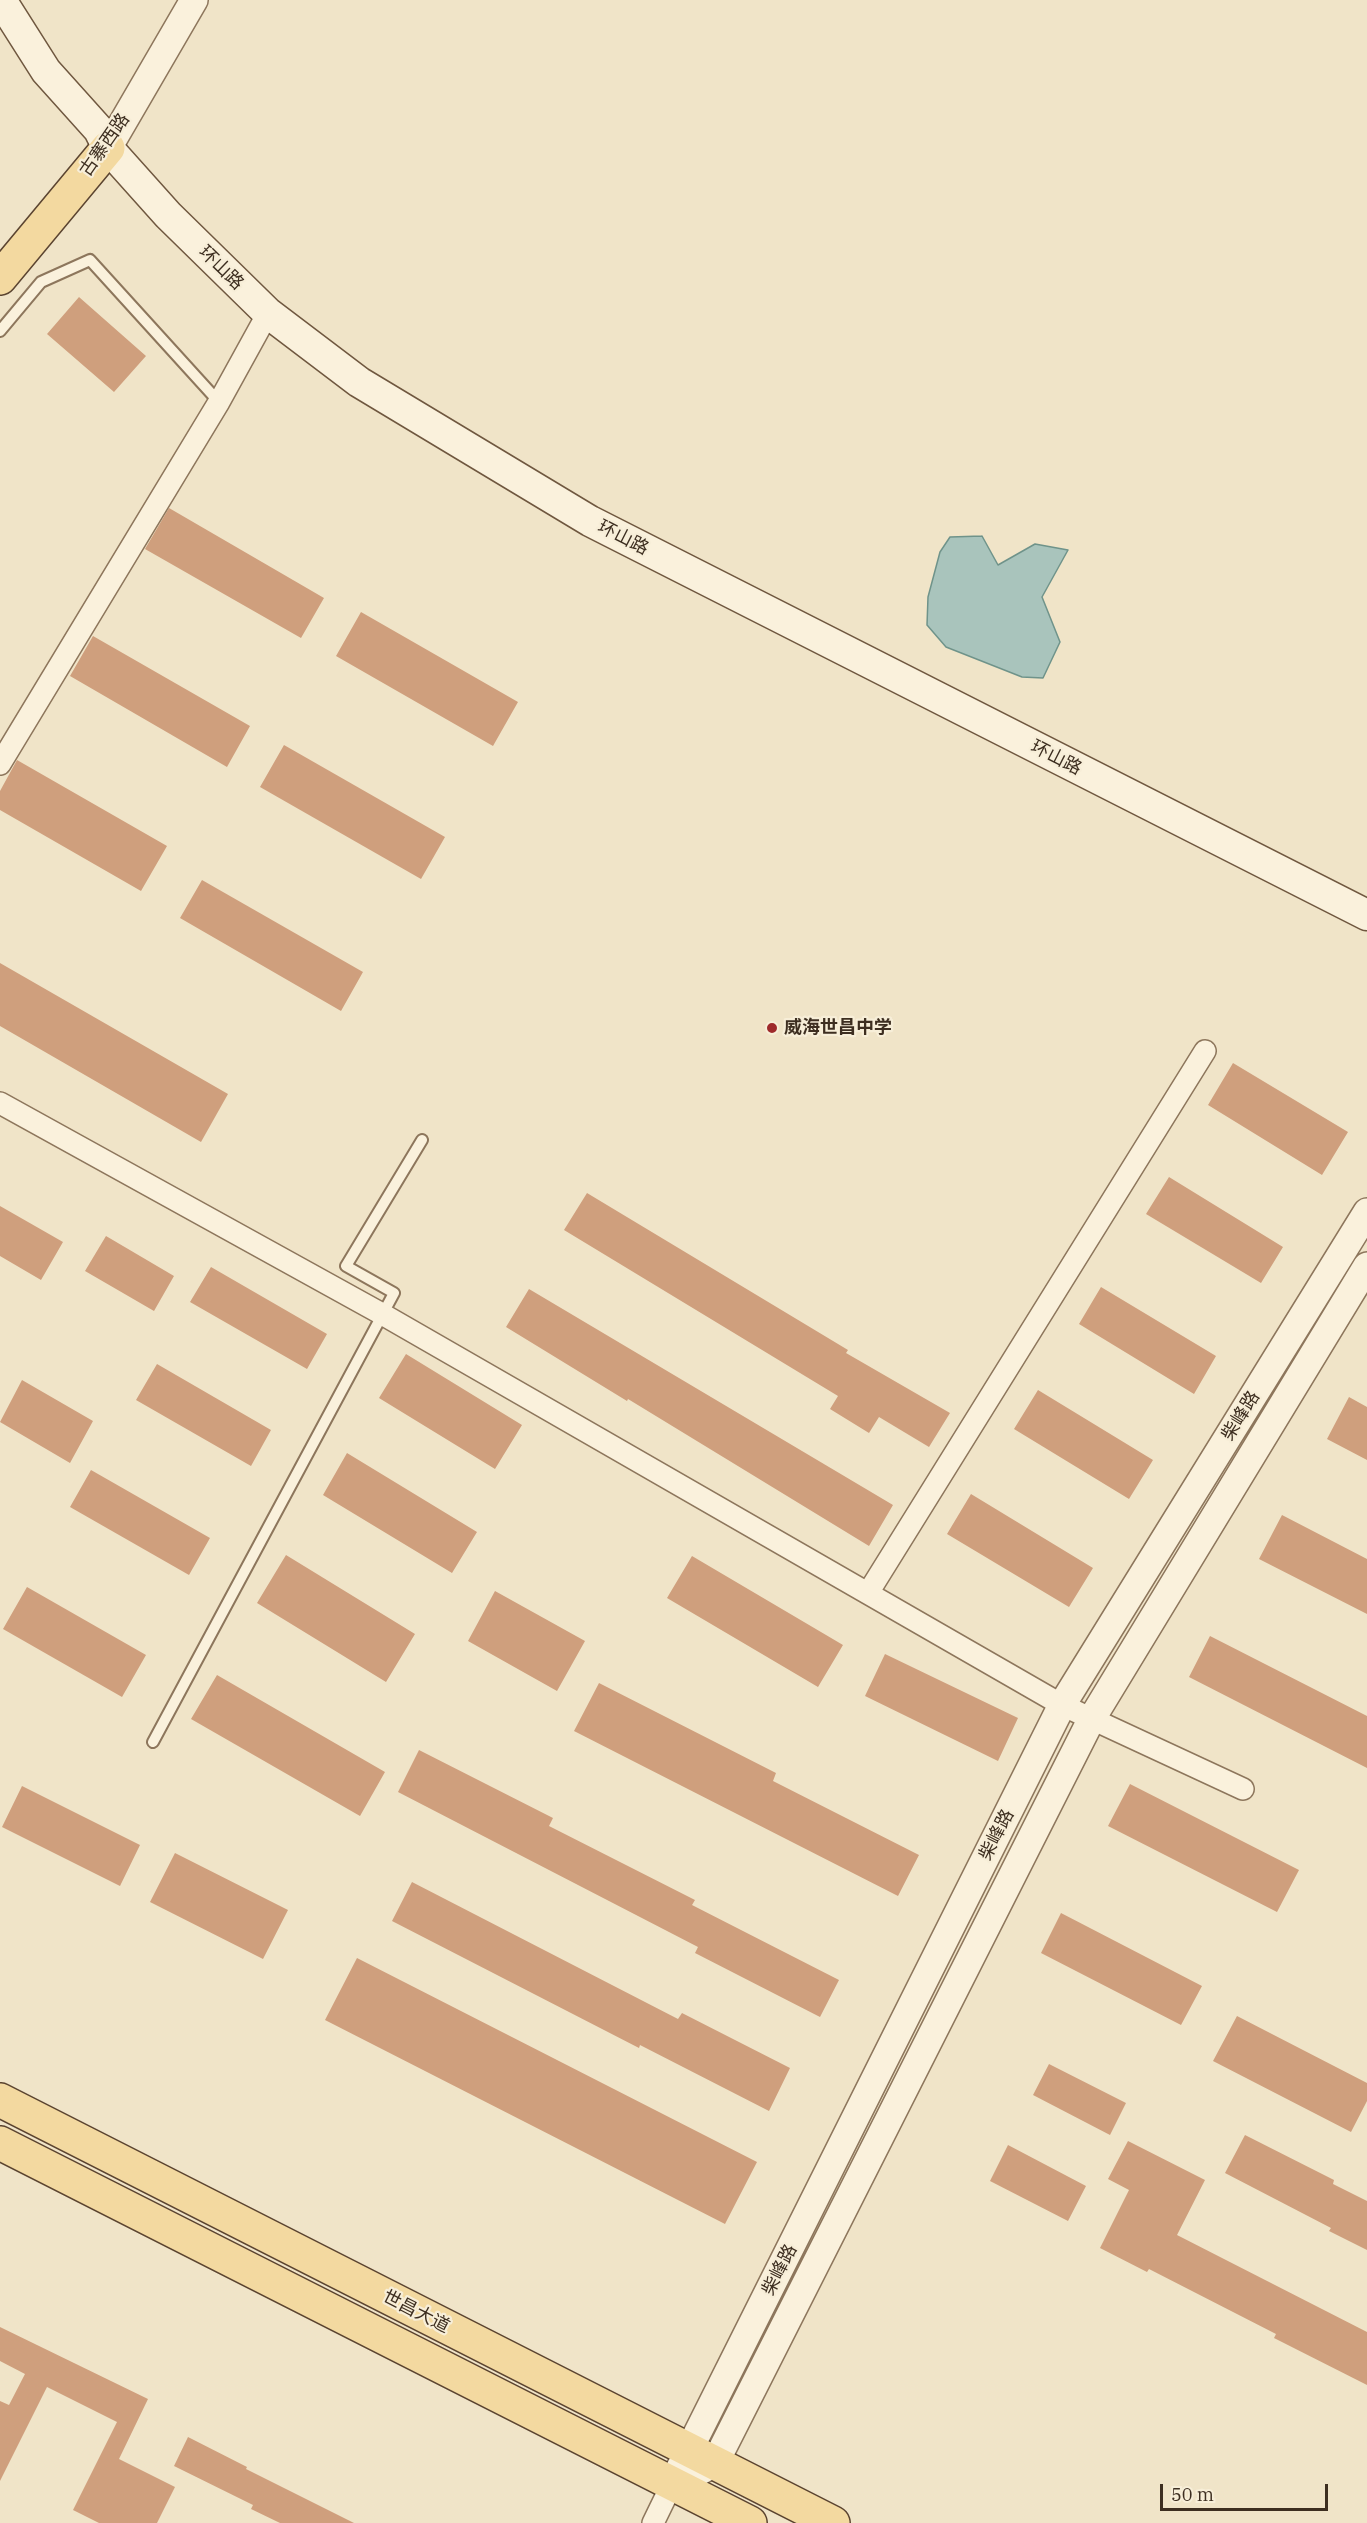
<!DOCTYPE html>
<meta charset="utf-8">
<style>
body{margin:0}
#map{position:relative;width:1367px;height:2523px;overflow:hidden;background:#f0e4c8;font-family:"IBM Plex Serif",serif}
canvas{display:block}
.scale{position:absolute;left:1160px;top:2484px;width:168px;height:27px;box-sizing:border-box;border:3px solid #3d2e20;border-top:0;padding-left:8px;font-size:18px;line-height:21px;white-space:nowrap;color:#3d2e20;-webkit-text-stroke:4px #f7eed8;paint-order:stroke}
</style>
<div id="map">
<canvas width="1367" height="2523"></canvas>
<div class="scale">50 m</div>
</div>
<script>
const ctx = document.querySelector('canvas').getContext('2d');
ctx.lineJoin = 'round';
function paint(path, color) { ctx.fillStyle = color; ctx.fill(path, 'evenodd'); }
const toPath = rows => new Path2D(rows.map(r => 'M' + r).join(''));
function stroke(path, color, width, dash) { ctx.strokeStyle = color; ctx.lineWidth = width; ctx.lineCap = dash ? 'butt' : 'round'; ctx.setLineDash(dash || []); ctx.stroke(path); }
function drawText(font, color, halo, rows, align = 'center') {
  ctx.font = font + ' "IBM Plex Serif","Noto Sans SC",serif'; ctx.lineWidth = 4.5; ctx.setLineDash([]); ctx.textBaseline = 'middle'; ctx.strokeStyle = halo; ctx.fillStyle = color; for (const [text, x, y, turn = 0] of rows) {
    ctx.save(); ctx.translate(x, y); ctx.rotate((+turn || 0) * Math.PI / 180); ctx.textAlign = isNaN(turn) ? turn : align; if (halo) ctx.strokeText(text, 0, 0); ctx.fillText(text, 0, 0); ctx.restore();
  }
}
const water = toPath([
 [982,536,998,565,1035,544,1068,550,1042,597,1060,642,1043,678,1022,677,946,647,927,625,928,597,940,552,950,537,982,536]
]);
const building = toPath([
 [79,297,146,356,114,392,47,334],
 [169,508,324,598,301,638,145,549],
 [361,612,518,702,493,746,336,656],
 [93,636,250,726,227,767,70,676],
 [284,745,445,837,421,879,260,787],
 [17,760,167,846,141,891,0,810,0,791],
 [202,880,363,972,341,1011,180,918],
 [0,963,228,1094,201,1142,0,1026],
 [1233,1063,1348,1132,1322,1175,1208,1105],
 [1169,1177,1283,1247,1261,1283,1146,1214],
 [587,1193,848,1350,846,1353,950,1413,929,1447,879,1417,869,1433,830,1409,838,1396,564,1230],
 [0,1206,63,1242,41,1280,0,1256],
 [106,1236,174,1276,154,1311,85,1271],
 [211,1267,327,1334,307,1369,190,1302],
 [1101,1287,1216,1356,1194,1394,1079,1324],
 [529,1289,893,1505,869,1546,628,1399,627,1401,506,1327],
 [406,1354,522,1425,495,1469,379,1398],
 [157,1364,271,1430,251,1466,136,1400],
 [22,1380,93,1421,70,1463,0,1422],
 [1038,1390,1153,1460,1129,1499,1014,1429],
 [1349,1397,1367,1407,1367,1460,1327,1439],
 [347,1453,477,1532,452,1573,323,1495],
 [91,1470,210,1538,189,1575,70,1507],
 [971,1494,1093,1568,1069,1607,947,1534],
 [1282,1515,1367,1559,1367,1614,1259,1559],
 [286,1555,415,1634,386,1682,257,1603],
 [692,1556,843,1645,818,1687,667,1598],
 [27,1587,146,1655,122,1697,3,1629],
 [495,1591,585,1641,557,1691,468,1641],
 [1210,1636,1367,1716,1367,1768,1189,1677],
 [885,1654,1018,1718,998,1761,865,1696],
 [217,1675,385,1772,360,1816,191,1719],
 [599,1683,776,1773,773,1781,919,1855,898,1896,574,1731],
 [419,1750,553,1818,549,1826,695,1900,692,1905,839,1980,820,2017,695,1953,698,1947,398,1792],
 [1130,1784,1299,1870,1277,1912,1108,1826],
 [22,1786,140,1845,120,1886,2,1827],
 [175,1853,288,1910,263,1959,150,1902],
 [412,1882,678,2019,682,2013,790,2068,769,2111,640,2045,639,2048,392,1921],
 [1061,1913,1202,1986,1181,2025,1041,1953],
 [357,1958,757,2162,725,2224,325,2020],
 [1237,2016,1367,2083,1367,2101,1351,2132,1213,2061],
 [1049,2064,1126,2103,1110,2135,1033,2095],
 [1245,2135,1334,2180,1333,2184,1367,2201,1367,2250,1329,2231,1331,2228,1225,2173],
 [1128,2141,1205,2180,1177,2235,1367,2332,1367,2385,1274,2338,1276,2334,1149,2269,1147,2272,1100,2248,1129,2190,1108,2179],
 [1008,2145,1086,2186,1068,2221,990,2181],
 [0,2327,148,2399,119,2459,175,2487,157,2523,99,2523,73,2510,117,2422,47,2387,0,2481,0,2401,9,2405,25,2374,0,2361],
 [188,2437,247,2467,246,2469,354,2523,280,2523,251,2509,253,2505,174,2466]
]);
const service = toPath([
 [0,331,41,282,90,260,219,402],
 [153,1742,394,1293,346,1266,422,1140]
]);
const minor = toPath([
 [0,764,219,402,268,313],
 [0,1103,382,1314,1062,1705,1243,1789],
 [868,1593,1205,1051],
 [653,2523,672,2484]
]);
const tertiary = toPath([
 [108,148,194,0],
 [698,2472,715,2463,1091,1720,1367,1266],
 [672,2484,1062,1705,1367,1212]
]);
const secondary = toPath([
 [1,0,46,71,99,130,108,148,168,215,268,313,359,382,590,521,1367,915]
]);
const primary = toPath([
 [0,278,108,148],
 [0,2100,833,2523],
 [0,2143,750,2523]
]);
const markers = [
 [772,1028,6,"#9e2a2b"]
];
const streetNames = [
 ["古寨西路",105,145,-55],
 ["环山路",221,268,44],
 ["环山路",623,538,27],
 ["环山路",1056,758,27],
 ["柴峰路",1241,1416,-58],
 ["柴峰路",997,1835,-63],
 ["柴峰路",780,2270,-63],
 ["世昌大道",416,2312,27]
];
const poiNames = [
 ["威海世昌中学",784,1028]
];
paint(water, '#a9c4bc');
stroke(water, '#6f938a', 1.5);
paint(building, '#cf9f7d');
stroke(service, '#8d765c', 14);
stroke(minor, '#8d765c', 24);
stroke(tertiary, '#8d765c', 30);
stroke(secondary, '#6f573f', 33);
stroke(primary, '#5b4430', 36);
stroke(service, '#faf1dc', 10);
stroke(minor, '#faf1dc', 21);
stroke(tertiary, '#faf1dc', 27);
stroke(secondary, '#faf1dc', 30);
stroke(primary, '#f3d9a0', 33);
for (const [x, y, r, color] of markers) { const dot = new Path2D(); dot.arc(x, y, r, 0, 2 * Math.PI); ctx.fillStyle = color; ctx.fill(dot); stroke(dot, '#f7eed8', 2); }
drawText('18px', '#3d2e20', '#f7eed8', streetNames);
drawText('bold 18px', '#3d2e20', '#f7eed8', poiNames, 'left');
</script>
